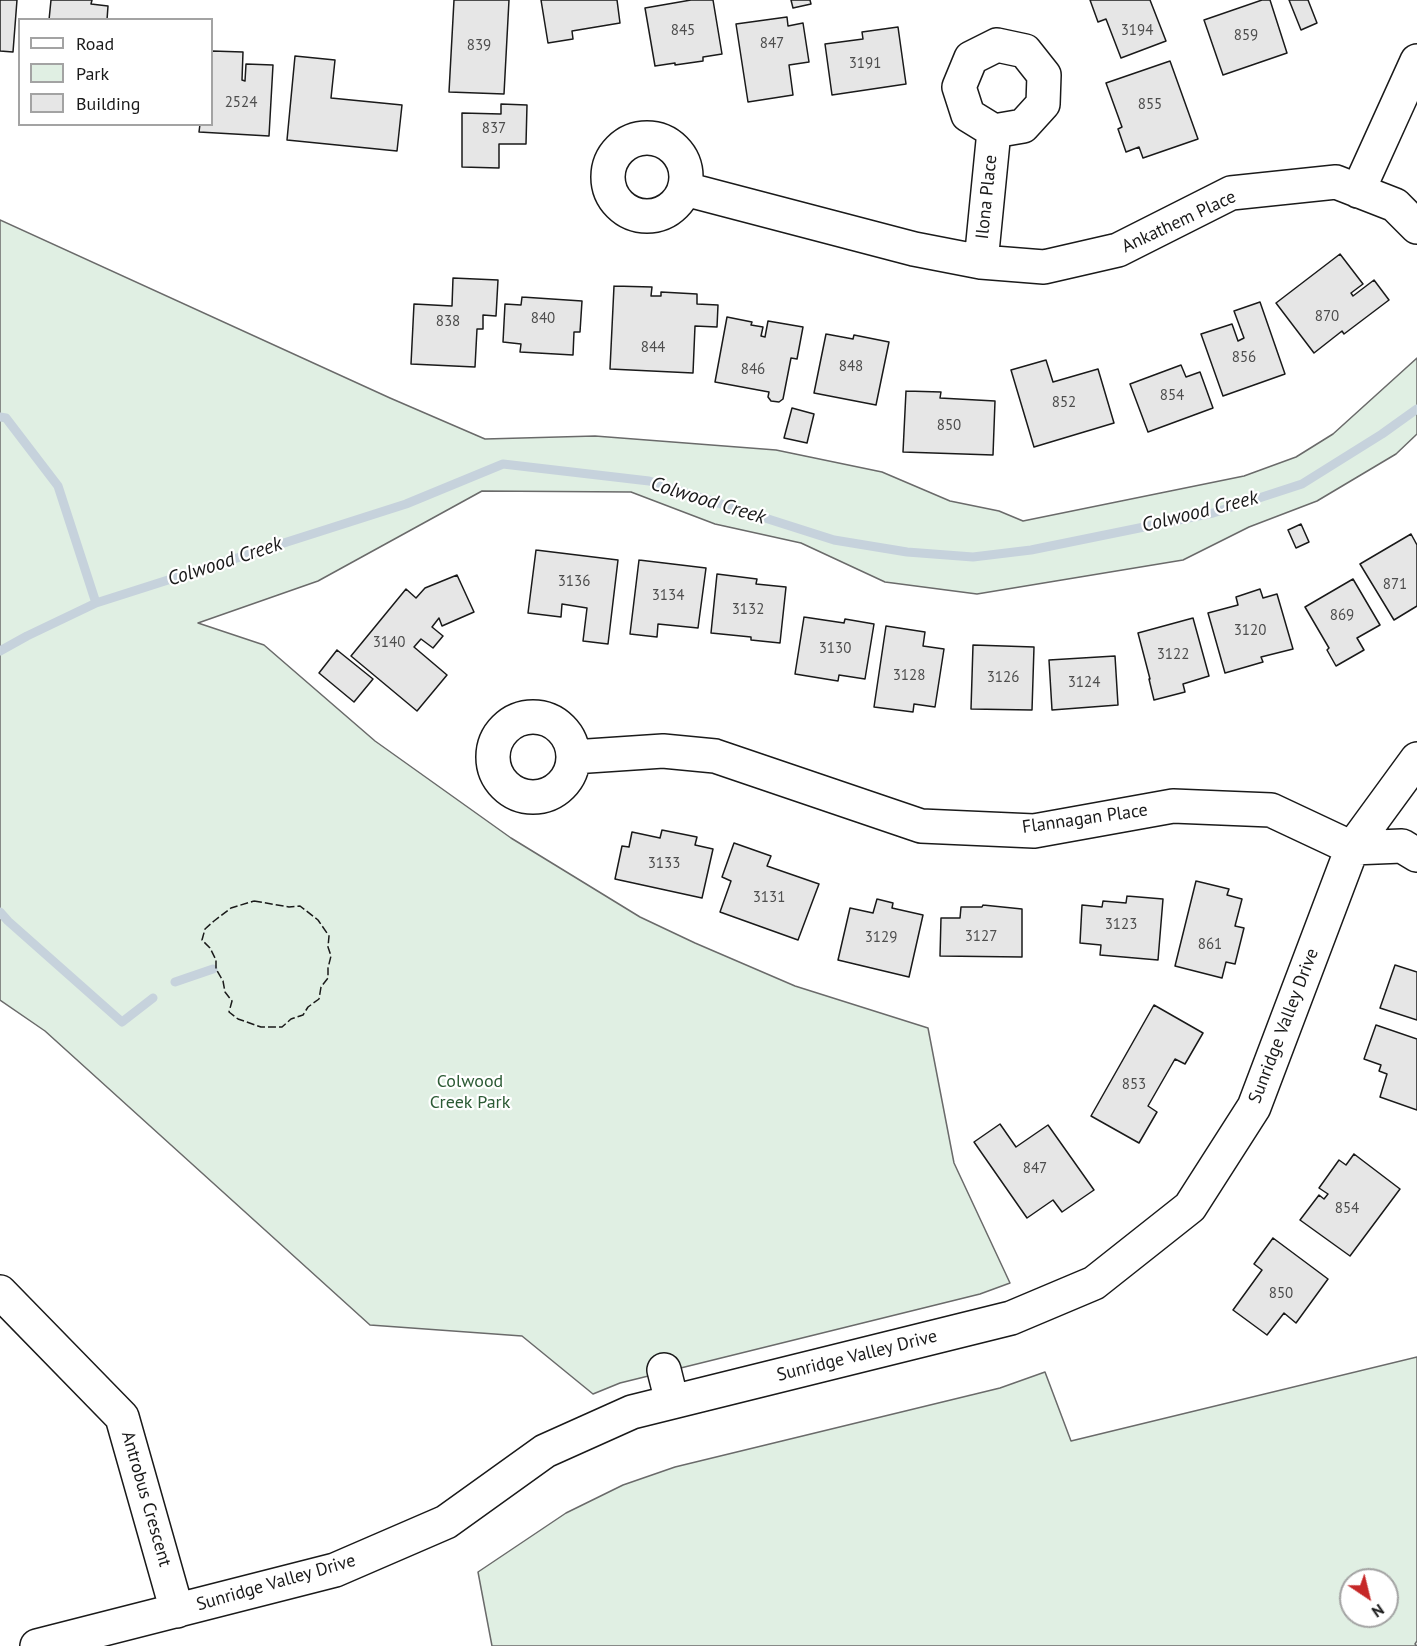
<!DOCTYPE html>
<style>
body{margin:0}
#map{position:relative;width:1417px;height:1646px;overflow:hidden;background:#fff;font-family:"PT Sans",sans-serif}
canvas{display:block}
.legend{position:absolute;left:18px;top:18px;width:195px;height:108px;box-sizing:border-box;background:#fff;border:2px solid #a3a3a3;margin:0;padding:8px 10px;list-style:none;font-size:18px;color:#1a1a1a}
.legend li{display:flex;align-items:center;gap:12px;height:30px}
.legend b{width:30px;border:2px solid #a3a3a3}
.north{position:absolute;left:1339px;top:1568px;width:60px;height:60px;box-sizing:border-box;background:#fff;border:2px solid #a3a3a3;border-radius:50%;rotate:145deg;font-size:16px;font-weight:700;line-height:24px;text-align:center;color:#1a1a1a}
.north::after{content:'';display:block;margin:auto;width:21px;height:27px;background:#c62828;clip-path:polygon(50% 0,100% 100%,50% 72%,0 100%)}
</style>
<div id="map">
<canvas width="1417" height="1646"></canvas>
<ul class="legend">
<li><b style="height:8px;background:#fff"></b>Road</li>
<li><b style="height:16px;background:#e0efe3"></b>Park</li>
<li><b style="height:16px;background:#e6e6e6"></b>Building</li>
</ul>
<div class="north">N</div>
</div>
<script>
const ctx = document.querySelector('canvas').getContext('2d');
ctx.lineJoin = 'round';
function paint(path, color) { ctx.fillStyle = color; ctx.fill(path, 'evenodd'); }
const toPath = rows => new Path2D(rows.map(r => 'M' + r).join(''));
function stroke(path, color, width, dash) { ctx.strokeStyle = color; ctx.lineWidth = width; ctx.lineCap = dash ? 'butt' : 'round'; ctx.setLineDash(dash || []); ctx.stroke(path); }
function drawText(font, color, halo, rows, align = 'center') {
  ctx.font = font + ' "PT Sans",sans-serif'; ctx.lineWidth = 4.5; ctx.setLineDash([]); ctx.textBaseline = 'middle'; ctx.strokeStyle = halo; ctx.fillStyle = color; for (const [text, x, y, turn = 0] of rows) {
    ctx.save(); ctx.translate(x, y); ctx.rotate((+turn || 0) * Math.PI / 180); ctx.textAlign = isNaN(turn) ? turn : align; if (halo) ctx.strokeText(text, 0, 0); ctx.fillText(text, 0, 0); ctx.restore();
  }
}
const green = toPath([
 [0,220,390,398,485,439,595,436,776,450,882,472,950,501,999,511,1023,521,1244,476,1296,457,1333,434,1417,358,1417,434,1396,454,1317,501,1249,527,1183,560,977,594,885,582,801,543,715,524,631,492,482,491,318,581,198,623,264,645,375,741,511,838,640,917,695,943,795,986,928,1028,954,1163,1010,1283,980,1294,620,1383,593,1394,522,1336,370,1325,45,1031,0,1000,0,220],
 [1417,1357,1417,1641,1415,1644,1417,1646,492,1646,478,1572,566,1513,623,1485,675,1467,1000,1388,1045,1372,1071,1441,1417,1357],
 [1351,1580,1387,1580,1387,1616,1351,1616,1351,1580]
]);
const stream = toPath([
 [0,417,6,418,58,486,96,603],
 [0,651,27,636,96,603,406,504,503,464,649,481,834,540,907,552,973,557,1031,550,1213,513,1302,484,1382,434,1417,409],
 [0,912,8,921,122,1022,153,998],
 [175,982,213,969]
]);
const building = toPath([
 [0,0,17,0,13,52,0,51,0,0],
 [51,0,92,0,91,4,108,6,107,20,49,20,51,0],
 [454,0,509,0,504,94,449,92,454,0],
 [541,0,617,0,620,23,572,31,573,39,548,43,541,0],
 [691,0,713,0,722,54,703,57,703,61,675,65,675,63,655,66,645,8,691,0],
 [791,0,810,0,811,4,793,8,791,0],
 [1090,0,1150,0,1166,41,1121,58,1106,19,1098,22,1090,0],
 [1262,0,1270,0,1287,53,1223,75,1204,20,1262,0],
 [1289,0,1308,0,1317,23,1301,30,1289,0],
 [787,17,788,26,803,23,809,62,789,65,793,95,748,102,736,24,787,17],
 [898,27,906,84,832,95,825,44,863,39,862,32,898,27],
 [212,51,243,52,242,80,245,81,246,64,273,65,269,136,199,132,200,124,212,124,212,51],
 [295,56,335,60,331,98,402,105,397,151,287,140,295,56],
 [1170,61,1198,139,1143,158,1139,147,1126,152,1118,129,1122,127,1106,83,1170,61],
 [501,104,527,105,526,144,499,144,499,168,462,167,462,113,501,114,501,104],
 [1340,254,1363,284,1351,293,1353,296,1374,280,1389,300,1344,334,1342,331,1314,353,1276,303,1340,254],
 [453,278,498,280,496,316,483,315,483,329,477,329,475,367,411,364,414,304,452,306,453,278],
 [614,286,652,287,651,296,661,296,661,292,697,294,697,304,718,305,717,327,695,326,693,373,610,369,614,286],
 [522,297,582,301,580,332,574,332,573,355,520,352,521,344,503,342,505,304,521,305,522,297],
 [1260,302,1285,374,1223,396,1201,334,1232,324,1238,341,1244,338,1234,311,1260,302],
 [727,317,752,322,751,325,763,327,761,336,765,337,768,321,803,327,797,359,791,358,783,399,779,402,771,401,768,397,769,392,715,382,727,317],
 [826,334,853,339,854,335,889,342,876,405,814,393,826,334],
 [1046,360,1053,382,1098,369,1114,423,1034,447,1011,370,1046,360],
 [1181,365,1186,377,1200,372,1213,408,1148,432,1130,384,1181,365],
 [906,391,941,392,940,398,995,401,993,455,903,452,906,391],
 [792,408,814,414,807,443,784,438,792,408],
 [1301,524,1309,542,1296,548,1288,530,1301,524],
 [1411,534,1417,545,1417,606,1394,620,1360,564,1411,534],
 [536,550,618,560,608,644,583,641,587,608,562,604,561,617,528,613,536,550],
 [639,560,706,568,698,628,658,624,657,637,630,634,639,560],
 [717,574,757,579,756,584,786,587,780,643,751,640,751,637,711,633,717,574],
 [457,575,474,612,442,626,439,618,432,627,443,636,433,648,421,639,414,647,447,675,417,711,351,656,406,589,416,598,425,588,457,575],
 [1353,579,1380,625,1357,638,1364,650,1336,666,1327,650,1329,648,1305,607,1353,579],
 [1260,589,1263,598,1277,594,1293,649,1261,657,1263,662,1225,673,1208,613,1238,605,1236,597,1260,589],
 [804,617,844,623,845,619,874,624,865,679,839,675,838,681,795,674,804,617],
 [1193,618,1209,676,1183,684,1185,692,1154,700,1149,679,1150,679,1138,633,1193,618],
 [886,626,925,632,923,646,944,649,935,707,914,704,913,712,874,707,886,626],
 [973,645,1034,647,1032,710,971,709,973,645],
 [337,650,373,679,354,702,319,673,337,650],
 [1115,656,1118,705,1052,710,1049,660,1115,656],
 [662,830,697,837,695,845,713,849,702,898,615,879,622,846,629,847,632,832,660,838,662,830],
 [734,843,771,856,767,866,819,884,798,940,720,912,731,881,722,877,734,843],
 [1196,881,1229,889,1227,895,1242,899,1235,926,1244,928,1235,964,1226,962,1222,978,1175,966,1196,881],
 [1127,896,1163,899,1158,960,1100,955,1101,945,1080,943,1082,905,1102,907,1103,901,1126,903,1127,896],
 [877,899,893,903,892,908,923,915,909,977,838,960,850,908,873,913,877,899],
 [983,905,1022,909,1022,957,940,956,941,918,960,918,961,907,982,907,983,905],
 [1395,965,1417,972,1417,1020,1380,1008,1395,965],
 [1154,1005,1203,1033,1185,1064,1175,1059,1148,1106,1157,1112,1139,1143,1091,1116,1154,1005],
 [1376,1025,1417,1039,1417,1110,1380,1097,1387,1074,1379,1071,1381,1065,1364,1059,1376,1025],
 [1000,1124,1016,1147,1048,1125,1094,1190,1062,1212,1053,1200,1027,1218,974,1142,1000,1124],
 [1354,1154,1400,1189,1350,1256,1300,1220,1319,1195,1324,1199,1328,1194,1319,1188,1339,1160,1346,1165,1354,1154],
 [1273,1238,1328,1279,1296,1323,1284,1313,1267,1335,1233,1310,1262,1270,1254,1264,1273,1238]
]);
const minor = toPath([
 [997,45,1025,51,1044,75,1043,104,1023,126,994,131,968,115,959,87,971,58,997,45],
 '608 177a39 39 0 1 1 78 0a39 39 0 1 1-78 0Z',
 [685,189,914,249,981,262,1044,267,1118,250,1231,193,1336,182,1395,205,1417,227],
 [1358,191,1417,61],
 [981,262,994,131],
 '493 757a40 40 0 1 1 80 0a40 40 0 1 1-80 0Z',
 [573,757,663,751,715,756,921,826,1034,831,1173,806,1271,810,1352,848,1402,846,1417,855],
 [0,1292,122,1417,177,1611],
 [664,1370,672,1402],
 [37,1646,335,1570,446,1522,545,1451,632,1412,1011,1318,1094,1283,1190,1207,1254,1107,1352,848,1417,759]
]);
const fence = toPath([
 [254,901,289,907,300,906,318,920,329,936,328,947,331,956,328,968,328,978,321,987,319,999,308,1007,303,1015,291,1019,282,1027,261,1027,238,1019,229,1012,232,1001,225,992,223,981,216,969,216,960,210,948,202,940,205,929,214,921,231,908,254,901]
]);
const numberNames = [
 ["845",683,31],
 ["3194",1137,31],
 ["859",1246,36],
 ["847",772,44],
 ["839",479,46],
 ["3191",865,64],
 ["2524",241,103],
 ["855",1150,105],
 ["837",494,129],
 ["870",1327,317],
 ["840",543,319],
 ["838",448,322],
 ["844",653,348],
 ["856",1244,358],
 ["848",851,367],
 ["846",753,370],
 ["854",1172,396],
 ["852",1064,403],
 ["850",949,426],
 ["3136",574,582],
 ["871",1395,585],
 ["3134",668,596],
 ["3132",748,610],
 ["869",1342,616],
 ["3120",1250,631],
 ["3140",389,643],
 ["3130",835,649],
 ["3122",1173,655],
 ["3128",909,676],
 ["3126",1003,678],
 ["3124",1084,683],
 ["3133",664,864],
 ["3131",769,898],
 ["3123",1121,925],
 ["3127",981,937],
 ["3129",881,938],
 ["861",1210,945],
 ["853",1134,1085],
 ["847",1035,1169],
 ["854",1347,1209],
 ["850",1281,1294]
];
const streetNames = [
 ["Ilona Place",987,197,-84],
 ["Ankathem Place",1179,222,-25],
 ["Flannagan Place",1085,819,-8],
 ["Sunridge Valley Drive",1284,1026,-69],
 ["Sunridge Valley Drive",857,1356,-14],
 ["Antrobus Crescent",146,1499,74],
 ["Sunridge Valley Drive",276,1583,-16]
];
const parkNames = [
 ["Colwood",470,1082],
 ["Creek Park",470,1103]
];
const waterNames = [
 ["Colwood Creek",708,501,17],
 ["Colwood Creek",1200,512,-14],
 ["Colwood Creek",225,562,-18]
];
paint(green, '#e0efe3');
stroke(green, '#6a6a6a', 1.5);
stroke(stream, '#c6d2dc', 9);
paint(building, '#e6e6e6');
stroke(building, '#1a1a1a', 1.5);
stroke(minor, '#1a1a1a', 36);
stroke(minor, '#fff', 33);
stroke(fence, '#1a1a1a', 1.5, [8, 3]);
drawText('15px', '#4d4d4d', null, numberNames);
drawText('18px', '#1a1a1a', '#fff', streetNames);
drawText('18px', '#2b5a34', '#fff', parkNames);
drawText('italic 20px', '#1a1a1a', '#fff', waterNames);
</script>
